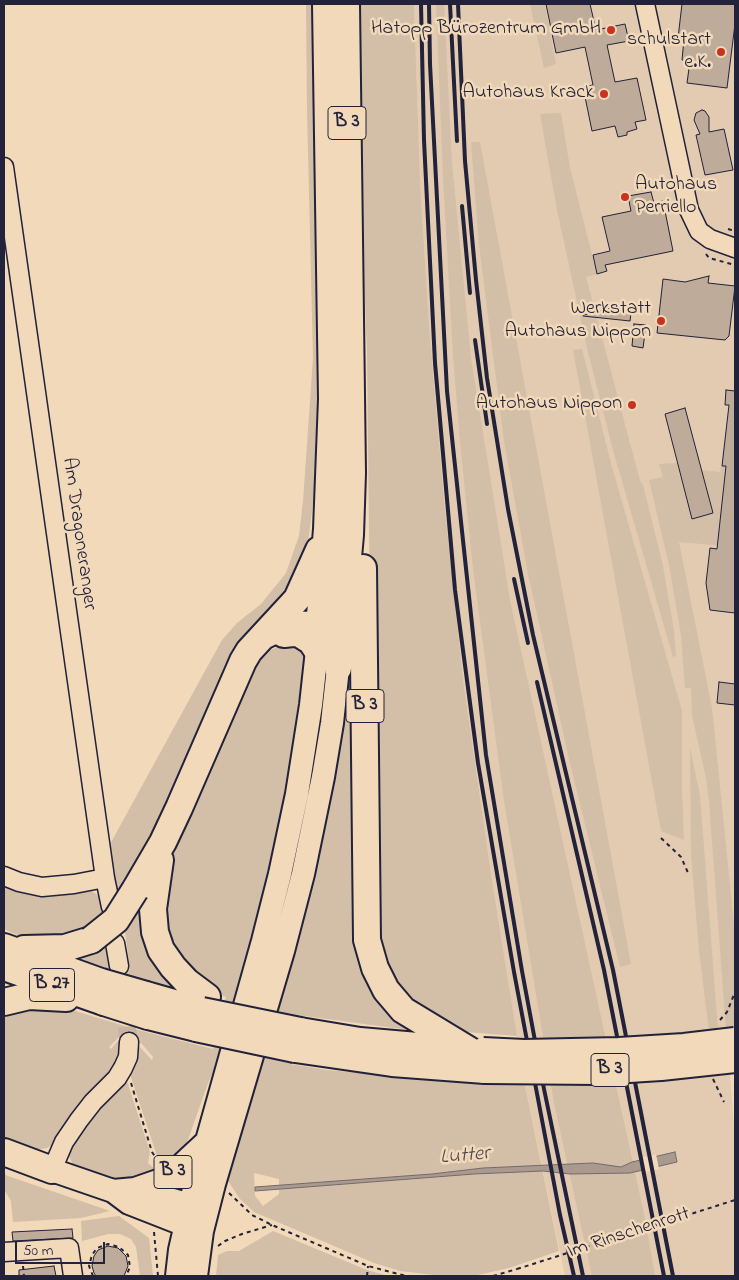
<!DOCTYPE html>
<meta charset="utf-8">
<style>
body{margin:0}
#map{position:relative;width:739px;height:1280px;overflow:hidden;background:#f1d9b9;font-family:"Indie Flower",sans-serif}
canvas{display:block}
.frame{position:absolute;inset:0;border:5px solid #22223b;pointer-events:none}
.scale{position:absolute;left:15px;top:1242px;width:90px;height:22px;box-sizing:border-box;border:2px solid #22223b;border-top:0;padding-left:6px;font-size:15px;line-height:18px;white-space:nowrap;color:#22223b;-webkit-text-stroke:4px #f1d9b9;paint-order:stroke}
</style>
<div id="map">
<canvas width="739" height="1280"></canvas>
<div class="frame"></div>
<div class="scale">50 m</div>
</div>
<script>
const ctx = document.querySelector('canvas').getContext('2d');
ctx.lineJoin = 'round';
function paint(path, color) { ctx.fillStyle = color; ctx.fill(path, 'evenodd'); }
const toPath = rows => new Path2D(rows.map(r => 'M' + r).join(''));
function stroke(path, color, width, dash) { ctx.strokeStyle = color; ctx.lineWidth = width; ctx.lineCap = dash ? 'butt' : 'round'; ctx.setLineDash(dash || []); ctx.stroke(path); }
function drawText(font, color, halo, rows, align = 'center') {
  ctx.font = font + ' "Indie Flower",sans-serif'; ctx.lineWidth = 5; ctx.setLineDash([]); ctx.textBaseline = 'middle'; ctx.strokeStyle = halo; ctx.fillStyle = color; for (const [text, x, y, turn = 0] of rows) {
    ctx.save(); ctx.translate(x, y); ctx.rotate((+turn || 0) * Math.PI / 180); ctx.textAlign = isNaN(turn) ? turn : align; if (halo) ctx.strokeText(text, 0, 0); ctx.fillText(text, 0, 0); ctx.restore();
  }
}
const built = toPath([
 [414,4,735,4,735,925,719,927,735,1142,735,1276,565,1276,524,1081,492,880,464,687,445,511,429,325,420,180]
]);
const green = toPath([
 [306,4,316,4,320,408,316,439,314,493,308,544,306,556,136,870,118,900,109,846,222,640,237,623,261,604,286,573,299,536,303,501,313,358,307,110],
 [354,4,414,4,420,180,429,325,445,511,464,687,492,880,517,1036,466,1032,432,1021,398,992,377,946,370,617,367,352,365,302,356,230],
 [436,4,444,4,452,163,471,358,510,600,646,1223,655,1276,592,1276,554,1103,504,801,473,569,460,441,453,356,443,177],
 [530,4,545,4,556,64,544,68],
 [561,113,570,168,597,274,586,277,640,481,643,485,663,566,674,631,676,656,673,657,613,450,587,348,557,210,540,114],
 [471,142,480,142,631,964,620,967,569,759,528,574,504,441,479,245],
 [582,349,612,467,682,711,682,790,684,840,661,831,573,350],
 [677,463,692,519,712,513,701,470,720,472,721,466,726,466,718,536,735,538,735,547,679,542,712,708,734,924,735,925,735,1030,726,1031,709,801,706,778,692,715,691,688,685,688,681,635,669,565,649,480,663,477,659,464],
 [354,587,361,937,424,1032,305,1016,290,1064,327,1070,443,1080,479,1078,524,1081,559,1251,509,1268,473,1276,434,1275,400,1271,374,1263,254,1212,240,1199,228,1181,223,1180],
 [254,1173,279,1179,279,1194,263,1206,255,1196],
 [281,645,299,645,306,655,307,663,281,833,237,1001,217,1065,208,1083,189,1137,182,1153,170,1167,157,1156,129,1071,137,1044,152,1060,153,1057,141,1043,119,1037,109,1047,111,1049,120,1039,122,1040,120,1056,115,1069,57,1142,47,1148,35,1150,12,1143,4,1138,4,1010,52,1004,138,1030,213,1049,226,997,209,990,198,982,164,933,170,852,237,701,255,667,271,650],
 [690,748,700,795,718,1030,709,1031,699,951,691,854],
 [149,876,190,995,62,958],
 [125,931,130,970,129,970,108,963,106,949],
 [4,882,90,890,96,894,101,899,105,909,104,915,81,932,36,941,12,933,4,929],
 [126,1078,150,1152,148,1163,160,1174,126,1182,74,1167,69,1156,70,1149,83,1125],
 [4,1174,8,1176,110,1211,81,1218,13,1222,11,1201,5,1191,4,1192],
 [119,1216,149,1238,153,1276,140,1276,136,1247,131,1239,120,1234,108,1234,82,1241,81,1221],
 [273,1231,367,1270,389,1276,216,1276,218,1255,227,1251,239,1251]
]);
const water = toPath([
 [675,1152,677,1162,630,1173,570,1174,543,1171,474,1174,255,1191,255,1187,432,1174,483,1168,593,1163,621,1167,632,1162,675,1152]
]);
const pier = toPath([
 [656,1154,659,1169,642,1173,639,1158]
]);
const building = toPath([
 [546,4,590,4,596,30,625,24,629,41,607,45,615,82,637,78,646,120,635,122,637,129,627,132,627,135,618,137,615,126,592,131,583,87,593,85,585,47,556,53,546,4],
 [682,4,735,4,735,24,727,88,687,83,690,61,682,60,684,39,678,38,682,4],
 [702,110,705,111,709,117,709,132,724,129,733,170,705,175,696,135,700,134,694,120,696,113,702,110],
 [651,192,654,203,663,201,673,251,605,265,607,271,597,274,593,255,610,251,602,217,631,211,628,196,651,192],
 [709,276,708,283,735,286,729,336,725,340,657,333,663,279,685,282,709,276],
 [621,304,632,305,630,321,583,316,583,315,620,306,621,304],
 [634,324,646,325,643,348,632,346,634,324],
 [726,390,735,391,735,613,710,610,706,583,710,548,717,549,726,466,722,466,729,405,725,405,726,390],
 [685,408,713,513,692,519,665,414,685,408],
 [719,682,735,684,735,705,717,703,719,682],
 [72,1229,73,1238,13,1241,12,1232,72,1229],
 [108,1246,118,1248,126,1256,128,1266,124,1276,96,1276,94,1273,92,1266,94,1256,98,1250,108,1246],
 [54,1266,56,1276,19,1276,19,1270,54,1266]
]);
const minorTunnel = toPath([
 [123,1000,129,1042]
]);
const path = toPath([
 [728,229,735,231],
 [706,254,709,258,735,265],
 [661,838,681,857,689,875],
 [720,1020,727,1012,735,992],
 [713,1079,724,1102],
 [131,1083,152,1152,158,1161],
 [229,1193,252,1215,272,1225,368,1266,406,1276],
 [154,1232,158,1276],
 [218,1246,225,1241,242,1234,272,1225],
 [23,1266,24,1276],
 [93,1276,89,1266,92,1255,97,1248,108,1244,119,1247,128,1255,130,1267,126,1276],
 [367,1276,368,1266],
 [493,1276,517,1269]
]);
const minor = toPath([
 [645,4,689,210,699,231,710,239,735,248],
 [4,167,105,878,111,907],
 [4,876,19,882,42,887,74,884,105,878],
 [115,943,119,966],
 [52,1170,64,1142,79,1120,93,1102,117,1078,123,1068,128,1057,129,1042],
 [4,1252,69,1248,73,1276]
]);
const major = toPath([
 [52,1170,113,1191,129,1203,198,1230],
 [135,1189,204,1209],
 [113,1191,135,1189,161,1180,176,1170,205,1143],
 [177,1276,180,1250,196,1180,263,941,280,874,297,794,311,705,319,632],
 [196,1276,202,1231,214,1184,283,951,303,874,323,777,332,723,338,668,335,651]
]);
const highway = toPath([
 [363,568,367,940,375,968,386,990,403,1010,469,1050],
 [284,634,293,633,300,634,311,641,317,650],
 [263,636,282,627,295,624,309,625,319,628,327,529,332,399,326,4],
 [338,668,350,535,352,473,346,4],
 [160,860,153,909,155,932,161,950,173,967,187,982,207,997],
 [135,890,163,842,179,808,243,661,249,651,297,599,319,550],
 [4,947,101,982],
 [24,949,65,948,91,940],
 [4,967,104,1002],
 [146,995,202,1011],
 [4,1002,29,996,66,998],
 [148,1016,196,1028],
 [300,1031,360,1041,463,1050],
 [295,1049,392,1063,485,1070],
 [4,1152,52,1170]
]);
const rail = toPath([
 [421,4,424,140,435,363,455,590,478,763,514,972,560,1215,574,1276],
 [429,4,430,64,447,391,486,755,522,971,544,1089,583,1276],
 [450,4,457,141],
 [458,4,465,161,476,280,487,378,508,509,533,635,613,970,673,1276],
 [462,206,470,293],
 [475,340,487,424],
 [514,579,528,643],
 [537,682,604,970,664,1276]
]);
const pathBridge = toPath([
 [517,1269,735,1200]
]);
const highwayBridge = toPath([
 [91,940,116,920,135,890],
 [101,982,146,995],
 [104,1002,148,1016],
 [202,1011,300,1031],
 [196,1028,295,1049],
 [483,1051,524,1053,619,1051,684,1047,735,1041],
 [485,1070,597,1071,661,1067,735,1059]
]);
const markers = [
 [611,30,5,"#c8321e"],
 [721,52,5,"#c8321e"],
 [604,94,5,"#c8321e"],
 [625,197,5,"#c8321e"],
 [661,321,5,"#c8321e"],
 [632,405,5,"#c8321e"]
];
const shields = [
 [347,123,38],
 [365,706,38],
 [52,985,45],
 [610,1070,38],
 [173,1172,38]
];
const shieldNames = [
 ["B 3",347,123],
 ["B 3",365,706],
 ["B 27",52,985],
 ["B 3",610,1070],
 ["B 3",173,1172]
];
const poiNames = [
 ["Hatopp Bürozentrum GmbH",601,30],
 ["schulstart",711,41],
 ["e.K.",711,64],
 ["Autohaus Krack",594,94],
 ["Autohaus",635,186,"left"],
 ["Perriello",635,209,"left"],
 ["Werkstatt",651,310],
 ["Autohaus Nippon",651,333],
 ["Autohaus Nippon",622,405]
];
const streetNames = [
 ["Am Dragoneranger",78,534,82],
 ["Im Rinschenrott",629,1234,-18]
];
const waterNames = [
 ["Lutter",465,1157,-5]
];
paint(built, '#e2cbb0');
paint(green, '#d3bea7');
paint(water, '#aa9a8e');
stroke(water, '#746a6d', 1);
paint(pier, '#f1d9b9');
paint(building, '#beab9a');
stroke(building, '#22223b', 1);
stroke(minorTunnel, '#c8b4a0', 18, [18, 9]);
stroke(minor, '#22223b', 21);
stroke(major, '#22223b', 26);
stroke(highway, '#22223b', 30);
stroke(path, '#22223b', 2, [4, 4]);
stroke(minor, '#f1d9b9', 18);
stroke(major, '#f1d9b9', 22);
stroke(highway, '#f1d9b9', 26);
stroke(rail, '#22223b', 4);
stroke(highwayBridge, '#22223b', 30, []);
stroke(pathBridge, '#22223b', 2, [4, 4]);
stroke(highwayBridge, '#f1d9b9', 26);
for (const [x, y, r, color] of markers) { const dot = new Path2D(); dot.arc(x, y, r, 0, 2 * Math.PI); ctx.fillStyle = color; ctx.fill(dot); stroke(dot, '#f1d9b9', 2); }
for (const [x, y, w] of shields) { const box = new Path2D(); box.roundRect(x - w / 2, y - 16.5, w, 33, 4); ctx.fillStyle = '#f1d9b9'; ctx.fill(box); stroke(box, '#22223b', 1); }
drawText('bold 19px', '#22223b', null, shieldNames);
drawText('20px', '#22223b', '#f1d9b9', poiNames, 'right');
drawText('20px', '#22223b', '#f1d9b9', streetNames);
drawText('italic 21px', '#4b4654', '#f1d9b9', waterNames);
</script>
